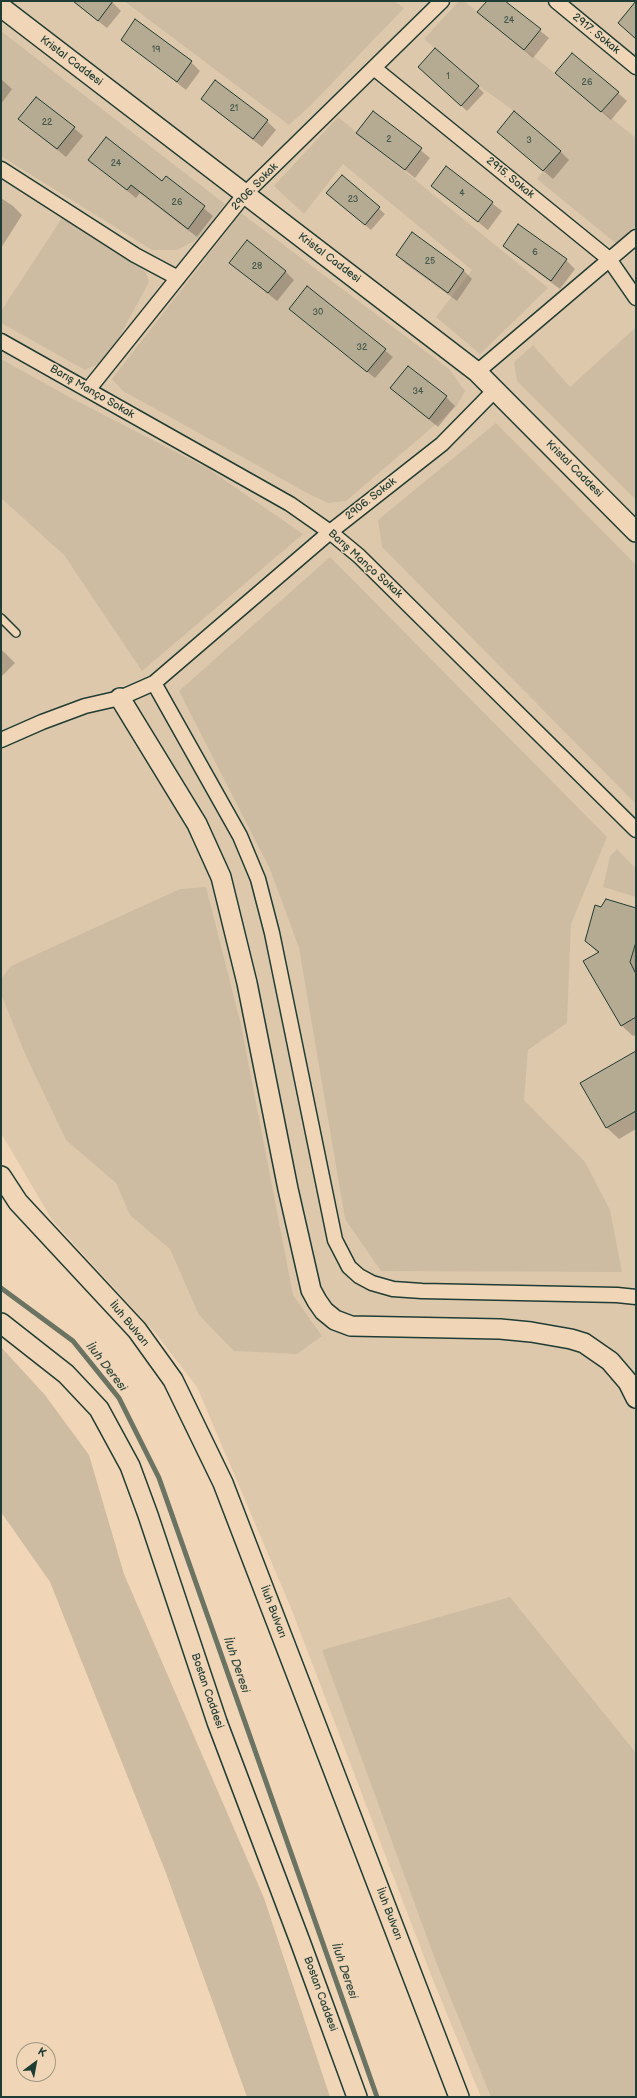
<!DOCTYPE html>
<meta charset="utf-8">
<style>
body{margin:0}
#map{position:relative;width:637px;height:2098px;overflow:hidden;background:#f0d5b7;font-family:"Balsamiq Sans",sans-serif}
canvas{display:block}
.frame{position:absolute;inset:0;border:2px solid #1f3d34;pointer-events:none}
.north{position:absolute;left:16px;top:2042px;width:40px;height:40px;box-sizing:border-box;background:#f0d5b7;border:1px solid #9c9883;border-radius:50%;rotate:32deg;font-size:11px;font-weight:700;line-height:16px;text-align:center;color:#1f3d34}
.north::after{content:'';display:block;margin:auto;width:14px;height:18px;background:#1f3d34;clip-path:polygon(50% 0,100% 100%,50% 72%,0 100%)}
</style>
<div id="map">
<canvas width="637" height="2098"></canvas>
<div class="frame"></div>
<div class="north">K</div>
</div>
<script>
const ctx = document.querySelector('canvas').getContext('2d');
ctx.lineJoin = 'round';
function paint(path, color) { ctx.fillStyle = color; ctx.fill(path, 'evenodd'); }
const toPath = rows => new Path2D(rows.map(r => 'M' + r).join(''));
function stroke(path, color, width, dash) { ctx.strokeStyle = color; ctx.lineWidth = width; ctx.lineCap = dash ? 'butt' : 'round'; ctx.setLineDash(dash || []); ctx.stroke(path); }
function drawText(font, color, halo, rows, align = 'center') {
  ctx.font = font + ' "Balsamiq Sans",sans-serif'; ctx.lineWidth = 3; ctx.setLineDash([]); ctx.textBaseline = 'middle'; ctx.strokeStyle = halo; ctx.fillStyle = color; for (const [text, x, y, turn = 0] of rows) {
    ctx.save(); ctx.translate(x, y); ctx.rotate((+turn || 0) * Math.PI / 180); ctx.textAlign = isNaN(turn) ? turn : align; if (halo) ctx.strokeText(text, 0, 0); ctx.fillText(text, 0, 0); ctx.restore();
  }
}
const built = toPath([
 [1,1,636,1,636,2097,481,2097,431,1975,291,1608,197,1387,157,1335,52,1220,1,1133]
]);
const green = toPath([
 [124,1,394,1,404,8,310,106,289,125],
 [459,1,464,1,636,138,636,225,618,245,537,179,560,150,514,111,479,86,424,39],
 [1,31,225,204,198,239,177,250,152,250,1,156],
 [338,117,548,288,480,354,436,317,472,270,343,164,304,214,274,186],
 [241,213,449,369,465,391,456,407,346,501,328,503,307,493,123,391,112,379],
 [62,218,145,271,149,282,114,347,100,363,85,370,1,323,1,311],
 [636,327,636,500,517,381,514,362,533,345,570,387],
 [1,359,73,399,207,468,303,534,142,671,64,555,1,498],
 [496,423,636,565,636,804,382,547,378,520],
 [330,557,607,837,571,924,567,1023,528,1050,524,1100,585,1162,610,1210,622,1272,381,1271,345,1219,299,948,270,869,179,691],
 [617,849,636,869,636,897,603,887,610,856],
 [206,887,241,1025,293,1295,322,1336,297,1354,234,1351,199,1315,170,1249,130,1215,116,1183,66,1140,26,1056,1,994,1,979,11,966,180,889],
 [1,1347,45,1395,89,1455,124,1574,264,1898,330,2097,247,2097,166,1873,50,1582,1,1512],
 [510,1597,636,1753,636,2097,491,2097,436,1962,322,1650]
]);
const shadow = toPath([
 [72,1,111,1,121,11,107,28],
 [488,1,503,1,549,38,533,58,479,12],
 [122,39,191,62,200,71,186,90],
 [425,73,478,87,484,93,467,111],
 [556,73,618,93,627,101,611,120],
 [1,79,12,89,1,104],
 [202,99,267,121,276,130,262,147],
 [374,112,430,158,415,178,358,132],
 [20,119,74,128,83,136,66,157],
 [498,132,560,151,569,160,553,179],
 [90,160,163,183,167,178,213,216,197,237,140,193,136,198],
 [446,167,502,211,488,230,433,186],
 [342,176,385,214,371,230,333,198],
 [1,198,13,206,22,215,1,248],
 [504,246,566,260,575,269,560,289,513,254],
 [397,255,464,271,472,279,457,301,406,264],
 [231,263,285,271,294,280,277,301],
 [307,288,393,357,375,378,298,316],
 [391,388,446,397,455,406,438,427],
 [1,649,15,663,1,677],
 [601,908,636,909,636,1035,633,1036,621,1025,598,953,586,941],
 [636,1052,636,1129,619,1139,607,1128,582,1083]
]);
const stream = toPath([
 [1,1288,73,1341,119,1398,159,1478,377,2097]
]);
const building = toPath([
 [73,1,113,1,98,21,73,1],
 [487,1,505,1,541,29,524,50,477,12,487,1],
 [636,1,636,39,618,23,636,1],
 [135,19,192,61,177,82,121,40,135,19],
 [435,48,479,86,461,106,418,67,435,48],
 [572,53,619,92,601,112,555,73,572,53],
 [215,80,268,120,253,139,201,99,215,80],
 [36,97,75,127,57,149,18,119,36,97],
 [373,111,422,148,405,170,356,133,373,111],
 [514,111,561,151,543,171,497,132,514,111],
 [106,137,162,181,166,176,205,206,188,229,131,185,127,190,88,160,106,137],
 [446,166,493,202,478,222,431,186,446,166],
 [342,175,380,207,365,225,326,193,342,175],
 [518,224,567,259,551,281,503,246,518,224],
 [412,232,464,270,448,293,396,255,412,232],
 [247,240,286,271,268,293,229,263,247,240],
 [307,286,386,349,367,372,289,309,307,286],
 [408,366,447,396,429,419,390,388,408,366],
 [606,899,636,908,636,942,630,962,636,974,636,1017,621,1026,583,961,599,952,585,941,595,905,601,907,606,899],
 [636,1051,636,1111,606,1128,580,1083,636,1051]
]);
const lane = toPath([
 [1,618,16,633]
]);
const street = toPath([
 [556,1,636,67],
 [374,68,609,259,636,298],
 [1,169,135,255,178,278],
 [1,341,290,504,330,532,359,556,636,830],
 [477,372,636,237],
 [88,390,245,194,442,1],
 [154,683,240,836,258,879,272,933,335,1240,349,1267,359,1276,372,1283,393,1289,422,1291,617,1295,636,1297],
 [1,740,42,722,85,706,120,698,154,683,330,532,442,444,495,390]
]);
const secondary = toPath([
 [1,7,477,372,636,532],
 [120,698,197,824,221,877,247,983,288,1189,311,1290,317,1301,324,1311,335,1320,351,1326,500,1329,531,1332,571,1339,584,1343,610,1361,628,1382,636,1398],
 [1,1176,18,1202,137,1330,173,1380,223,1483,459,2097],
 [1,1323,66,1374,99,1409,130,1466,148,1515,217,1722,301,1944,357,2097]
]);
const numberNames = [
 ["24",509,21],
 ["19",156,50],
 ["1",448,77],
 ["26",587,83],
 ["21",234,109],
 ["22",47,123],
 ["2",389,140],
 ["3",529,141],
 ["24",116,164],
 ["4",462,194],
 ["23",353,200],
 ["26",177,203],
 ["6",535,253],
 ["25",430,262],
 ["28",257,267],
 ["30",318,313],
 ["32",362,348],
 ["34",418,392]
];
const streetNames = [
 ["2917. Sokak",596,34,39],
 ["Kristal Caddesi",71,61,37],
 ["2915. Sokak",510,178,39],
 ["2906. Sokak",255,187,-46],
 ["Kristal Caddesi",329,258,37],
 ["Barış Manço Sokak",92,392,30],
 ["Kristal Caddesi",574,469,45],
 ["2906. Sokak",371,499,-38],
 ["Barış Manço Sokak",365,564,42],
 ["İluh Bulvarı",129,1324,50],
 ["İluh Bulvarı",273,1612,69],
 ["Bostan Caddesi",207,1691,71],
 ["İluh Bulvarı",389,1914,69],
 ["Bostan Caddesi",320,1994,70]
];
const waterNames = [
 ["İluh Deresi",106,1367,52],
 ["İluh Deresi",236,1665,71],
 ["İluh Deresi",344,1971,71]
];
paint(built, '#dec8ac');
paint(green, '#cebca2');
paint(shadow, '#0003');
stroke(stream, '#6b7463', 5);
paint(building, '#b5ab93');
stroke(building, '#1f3d34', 1);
stroke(lane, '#1f3d34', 10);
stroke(street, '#1f3d34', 17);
stroke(secondary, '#1f3d34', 22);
stroke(lane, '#f0d5b7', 7);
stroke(street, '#f0d5b7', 14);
stroke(secondary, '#f0d5b7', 19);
drawText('9px', '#44584c', null, numberNames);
drawText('11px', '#1f3d34', '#f0d5b7', streetNames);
drawText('italic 12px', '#324b40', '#f0d5b7', waterNames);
</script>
